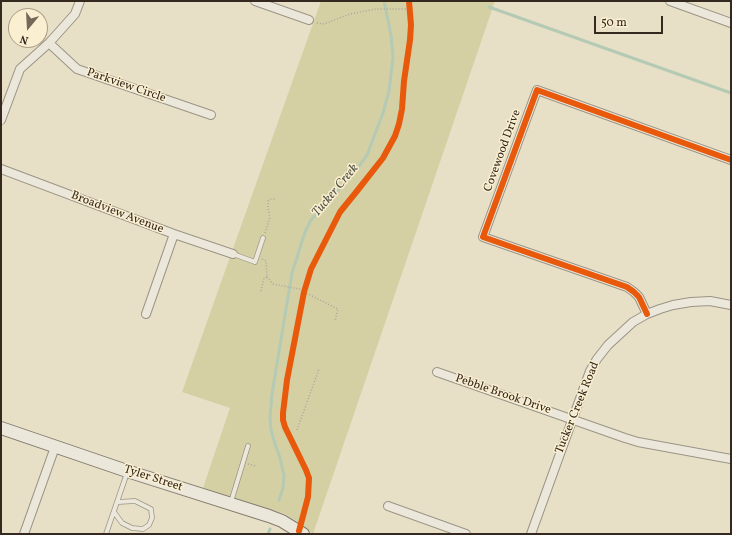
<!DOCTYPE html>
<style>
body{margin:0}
#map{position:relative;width:732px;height:535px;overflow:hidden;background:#e8e0c6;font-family:Vollkorn,serif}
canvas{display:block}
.frame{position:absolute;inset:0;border:2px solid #35281e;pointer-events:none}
.north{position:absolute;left:8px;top:8px;width:40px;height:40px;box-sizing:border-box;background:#faefd0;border:1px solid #ab9f89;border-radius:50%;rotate:198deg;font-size:11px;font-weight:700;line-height:16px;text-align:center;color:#35281e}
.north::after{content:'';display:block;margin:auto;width:14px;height:18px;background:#746859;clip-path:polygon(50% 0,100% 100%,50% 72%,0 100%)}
.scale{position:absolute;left:594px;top:16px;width:69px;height:18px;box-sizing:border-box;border:2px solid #35281e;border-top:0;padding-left:5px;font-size:12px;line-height:14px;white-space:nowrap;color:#35281e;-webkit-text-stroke:3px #faefd0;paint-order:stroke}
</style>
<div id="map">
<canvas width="732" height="535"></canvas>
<div class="frame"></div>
<div class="north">N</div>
<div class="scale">50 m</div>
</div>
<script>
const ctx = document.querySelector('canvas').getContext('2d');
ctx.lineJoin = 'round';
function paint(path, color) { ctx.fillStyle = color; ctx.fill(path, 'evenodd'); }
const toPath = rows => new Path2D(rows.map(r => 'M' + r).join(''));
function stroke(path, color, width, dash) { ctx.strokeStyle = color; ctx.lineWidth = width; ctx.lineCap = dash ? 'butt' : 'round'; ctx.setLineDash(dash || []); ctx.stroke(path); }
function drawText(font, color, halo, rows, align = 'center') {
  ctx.font = font + ' Vollkorn,serif'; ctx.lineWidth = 3; ctx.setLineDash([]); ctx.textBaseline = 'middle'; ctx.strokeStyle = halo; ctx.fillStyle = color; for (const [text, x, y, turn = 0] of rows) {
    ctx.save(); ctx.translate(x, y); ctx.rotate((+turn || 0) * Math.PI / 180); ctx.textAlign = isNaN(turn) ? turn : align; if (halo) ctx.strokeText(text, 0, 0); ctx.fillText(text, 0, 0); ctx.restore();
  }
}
const green = toPath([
 [321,1,495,1,313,534,296,521,285,514,203,488,230,408,182,392]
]);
const stream = toPath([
 [489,7,731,93],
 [279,500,283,488,284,475,280,458,275,444,271,430,270,418,272,394,292,273,305,232,311,220,357,169,367,155,383,113,389,91,393,57,391,35,384,1],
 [268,534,270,529]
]);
const path = toPath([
 [317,23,324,24,350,14,376,9,410,9],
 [265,233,270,217,268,209,268,201,271,199,276,199],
 [267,277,273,284,305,290],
 [261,291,264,278,267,277,266,261,262,259],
 [304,292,338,309,335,321],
 [297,430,319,369],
 [248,464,256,466]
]);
const lane = toPath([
 [233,254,255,262,263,238],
 [231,502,248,446],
 [114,512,122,523,132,528,143,529,149,525,152,518,151,509,135,501,118,502],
 [106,534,127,473]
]);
const street = toPath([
 [255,1,309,20],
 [670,1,731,23],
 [49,43,77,69,211,115],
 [1,120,20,69,49,43,75,14,80,1],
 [1,169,174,234,233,254],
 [146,314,174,234],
 [647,314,639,297,634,292,627,287,483,237,537,90,731,160],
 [437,372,625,438,638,442,731,459],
 [388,506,466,534],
 [24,534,55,447],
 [531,534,590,371,597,359,608,345,633,322,647,314,660,309,673,305,691,302,710,301,731,305]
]);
const secondary = toPath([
 [1,428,127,471,269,516,282,521,303,534]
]);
const cycleway = toPath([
 [647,314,639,297,634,292,627,287,483,237,537,90,731,160],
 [299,531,308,497,309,478,306,470,285,427,283,420,283,413,287,380,304,292,311,269,340,212,357,191,383,158,395,136,399,124,402,109,404,81,410,40,411,25,409,1]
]);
const streetNames = [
 ["Parkview Circle",126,86,19],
 ["Covewood Drive",503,151,-70],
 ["Broadview Avenue",117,213,21],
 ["Pebble Brook Drive",503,395,19],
 ["Tucker Creek Road",578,408,-68],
 ["Tyler Street",153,479,18]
];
const waterNames = [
 ["Tucker Creek",336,191,-50]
];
paint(green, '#d4d0a4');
stroke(stream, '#b4cab4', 3);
stroke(lane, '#9a9485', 5.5);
stroke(street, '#9a9485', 10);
stroke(secondary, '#827b6d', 14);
stroke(path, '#aba69c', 1.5, [1, 2]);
stroke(lane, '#ebe7da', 4);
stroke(street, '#ebe7da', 8);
stroke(secondary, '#ebe7da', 12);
stroke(cycleway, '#e8590c', 6);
drawText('12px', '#35281e', '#faefd0', streetNames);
drawText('italic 13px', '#545649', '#faefd0', waterNames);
</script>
